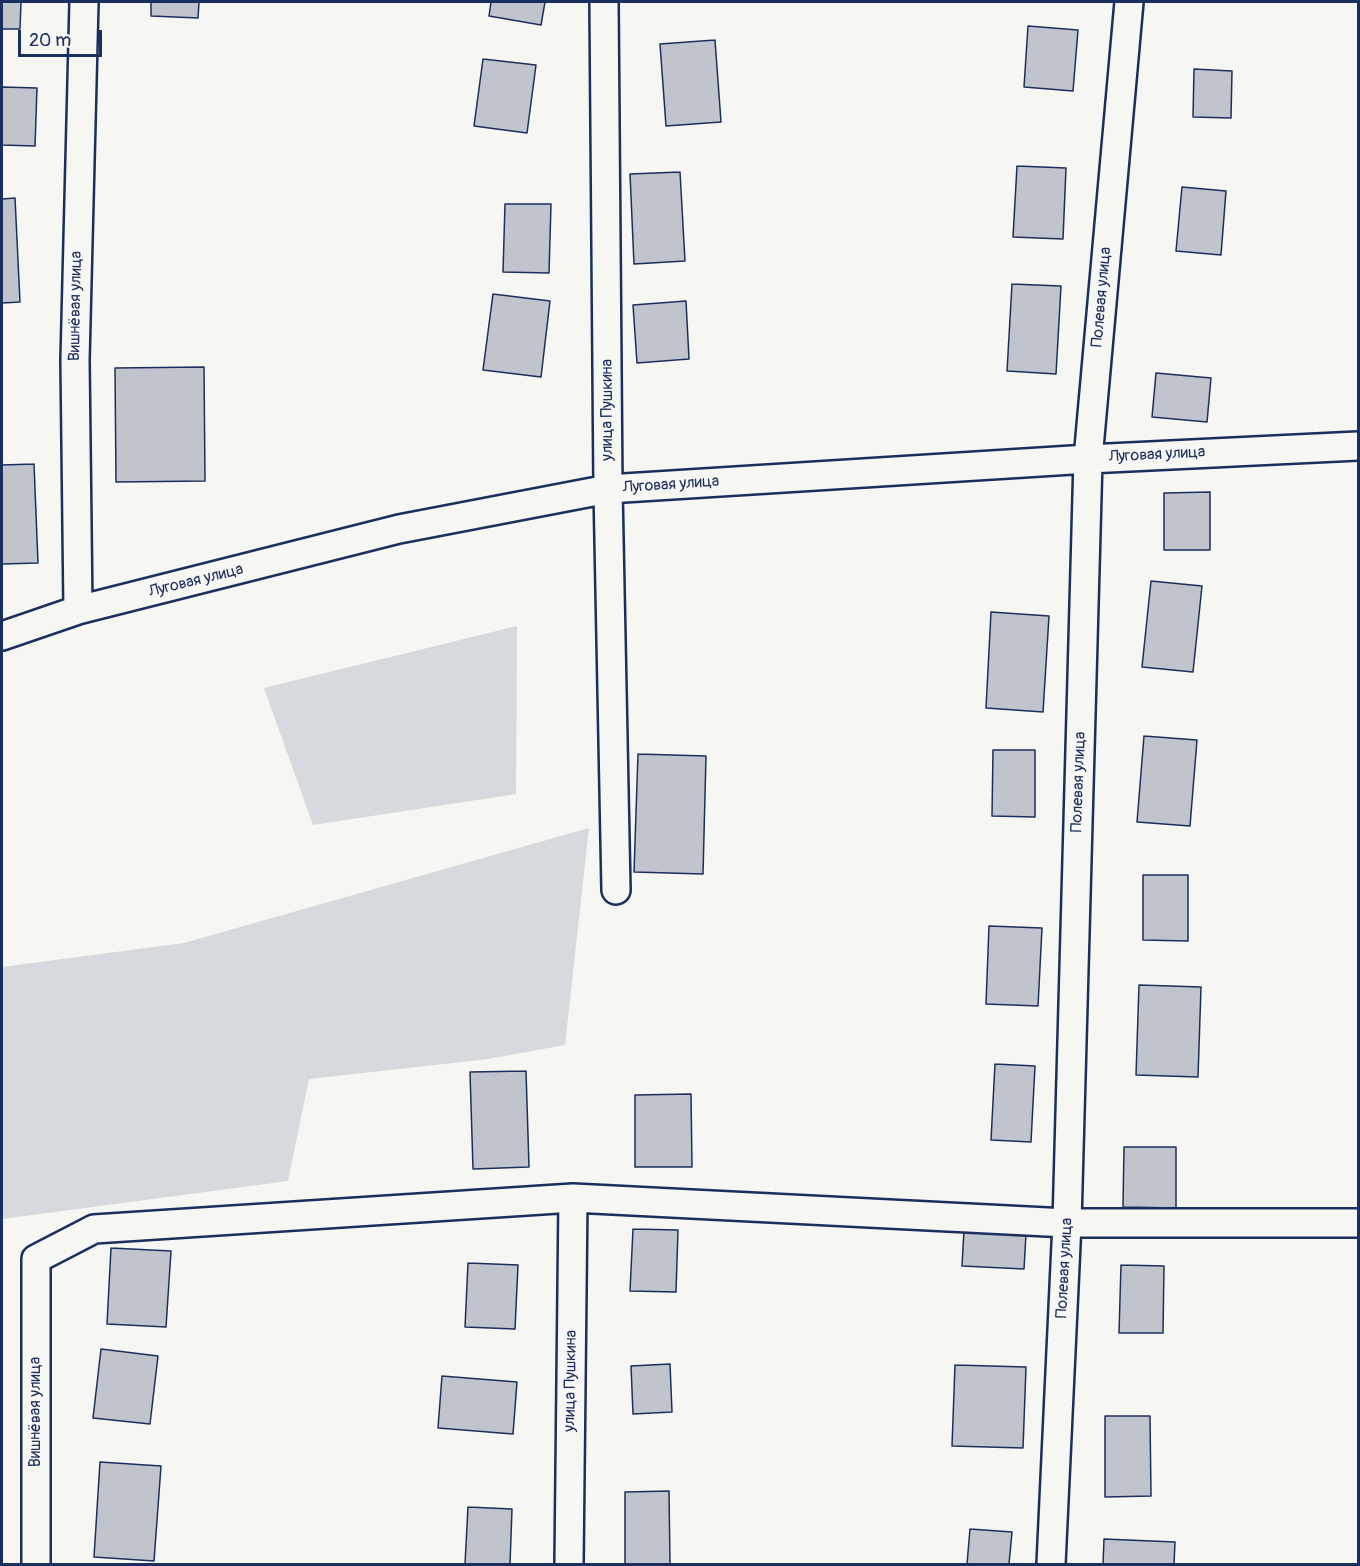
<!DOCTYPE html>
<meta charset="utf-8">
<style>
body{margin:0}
#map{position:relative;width:1360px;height:1566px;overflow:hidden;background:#f6f6f2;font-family:Pangolin,sans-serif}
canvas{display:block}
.frame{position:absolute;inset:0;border:3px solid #1b2f5e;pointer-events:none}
.scale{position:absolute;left:18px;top:30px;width:84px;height:27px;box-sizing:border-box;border:3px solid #1b2f5e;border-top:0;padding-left:8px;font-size:18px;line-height:21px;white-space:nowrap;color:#1b2f5e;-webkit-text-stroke:4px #f6f6f2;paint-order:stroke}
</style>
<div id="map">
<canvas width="1360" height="1566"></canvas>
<div class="frame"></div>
<div class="scale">20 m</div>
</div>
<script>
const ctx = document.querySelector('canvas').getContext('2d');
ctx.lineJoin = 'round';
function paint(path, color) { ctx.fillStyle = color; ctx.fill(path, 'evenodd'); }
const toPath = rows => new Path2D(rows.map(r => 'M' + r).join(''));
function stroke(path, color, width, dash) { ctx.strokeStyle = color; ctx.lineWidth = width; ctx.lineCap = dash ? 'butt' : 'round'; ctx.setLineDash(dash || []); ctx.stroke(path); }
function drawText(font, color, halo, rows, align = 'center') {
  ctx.font = font + ' Pangolin,sans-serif'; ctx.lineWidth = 6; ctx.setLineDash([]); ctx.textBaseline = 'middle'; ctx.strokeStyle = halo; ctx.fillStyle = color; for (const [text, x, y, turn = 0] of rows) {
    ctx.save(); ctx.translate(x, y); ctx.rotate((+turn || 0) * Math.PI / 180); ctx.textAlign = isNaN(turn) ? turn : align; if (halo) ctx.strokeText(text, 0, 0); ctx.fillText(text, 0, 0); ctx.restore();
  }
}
const green = toPath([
 [517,626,516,794,313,825,264,688],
 [589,828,565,1045,488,1059,309,1079,288,1181,2,1219,2,967,184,943]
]);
const building = toPath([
 [2,2,21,2,20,29,2,29,2,2],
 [151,2,199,2,198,18,151,16,151,2],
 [491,2,545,2,541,25,489,16,491,2],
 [1028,26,1078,30,1073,91,1024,87,1028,26],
 [715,40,721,122,666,126,660,44,715,40],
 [483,59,536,65,527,133,474,126,483,59],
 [1194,69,1232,71,1231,118,1193,117,1194,69],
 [2,87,37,88,35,146,2,145,2,87],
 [1017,166,1066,168,1063,239,1013,237,1017,166],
 [680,172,685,261,634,264,630,174,680,172],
 [1182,187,1226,191,1221,255,1176,251,1182,187],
 [15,198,20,302,2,303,2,199,15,198],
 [505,204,551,204,549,273,503,272,505,204],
 [1012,284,1061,286,1056,374,1007,371,1012,284],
 [493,294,550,301,541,377,483,370,493,294],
 [686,301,689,359,637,363,633,305,686,301],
 [204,367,205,481,116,482,115,368,204,367],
 [1156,373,1211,378,1207,422,1152,417,1156,373],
 [34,464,38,563,2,564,2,465,34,464],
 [1210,492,1210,550,1164,550,1164,493,1210,492],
 [1151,581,1202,586,1193,672,1142,667,1151,581],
 [991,612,1049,616,1043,712,986,708,991,612],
 [1144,736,1197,740,1190,826,1137,822,1144,736],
 [993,750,1035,750,1035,817,992,816,993,750],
 [638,754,706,756,703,874,634,872,638,754],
 [1143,875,1188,875,1188,941,1143,940,1143,875],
 [989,926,1042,928,1038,1006,986,1004,989,926],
 [1139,985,1201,987,1198,1077,1136,1075,1139,985],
 [995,1064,1035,1066,1031,1142,991,1140,995,1064],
 [526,1071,529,1167,473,1169,470,1072,526,1071],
 [691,1094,692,1167,635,1167,635,1095,691,1094],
 [1124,1147,1176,1147,1176,1208,1123,1207,1124,1147],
 [633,1229,678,1230,676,1292,630,1291,633,1229],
 [964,1230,1026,1234,1024,1269,962,1266,964,1230],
 [111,1248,171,1251,166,1327,107,1324,111,1248],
 [468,1263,518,1265,515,1329,465,1327,468,1263],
 [1121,1265,1164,1266,1163,1333,1119,1333,1121,1265],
 [101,1349,158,1356,150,1424,93,1418,101,1349],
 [670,1364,672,1412,633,1414,631,1366,670,1364],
 [955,1365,1026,1367,1023,1448,952,1446,955,1365],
 [442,1376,517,1382,513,1434,438,1428,442,1376],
 [1105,1416,1150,1416,1151,1496,1105,1497,1105,1416],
 [100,1462,161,1466,154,1561,94,1557,100,1462],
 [669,1491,670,1564,625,1564,625,1492,669,1491],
 [468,1507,512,1509,510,1564,465,1564,468,1507],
 [970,1529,1012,1532,1009,1564,967,1564,970,1529],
 [1104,1539,1175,1542,1174,1564,1103,1564,1104,1539]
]);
const minor = toPath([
 [604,2,608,489,616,890],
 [78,610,75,360,84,2],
 [2,636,78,610,399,529,608,489,1088,459,1358,446],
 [36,1564,36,1259,94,1229,573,1198,1067,1223,1358,1223],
 [569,1564,573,1198],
 [1051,1564,1067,1223,1088,459,1129,2]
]);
const streetNames = [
 ["Полевая улица",1102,297,-85],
 ["Вишнёвая улица",76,306,-89],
 ["улица Пушкина",608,410,-90],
 ["Луговая улица",1157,455,-3],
 ["Луговая улица",671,485,-4],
 ["Луговая улица",196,581,-14],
 ["Полевая улица",1079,782,-88],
 ["Полевая улица",1065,1268,-87],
 ["улица Пушкина",571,1381,-89],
 ["Вишнёвая улица",36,1412,-90]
];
paint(green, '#d6d9dd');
paint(building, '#c0c4cd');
stroke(building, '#1b2f5e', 1.5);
stroke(minor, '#1b2f5e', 32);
stroke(minor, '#f6f6f2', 27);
drawText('16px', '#1b2f5e', '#f6f6f2', streetNames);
</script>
